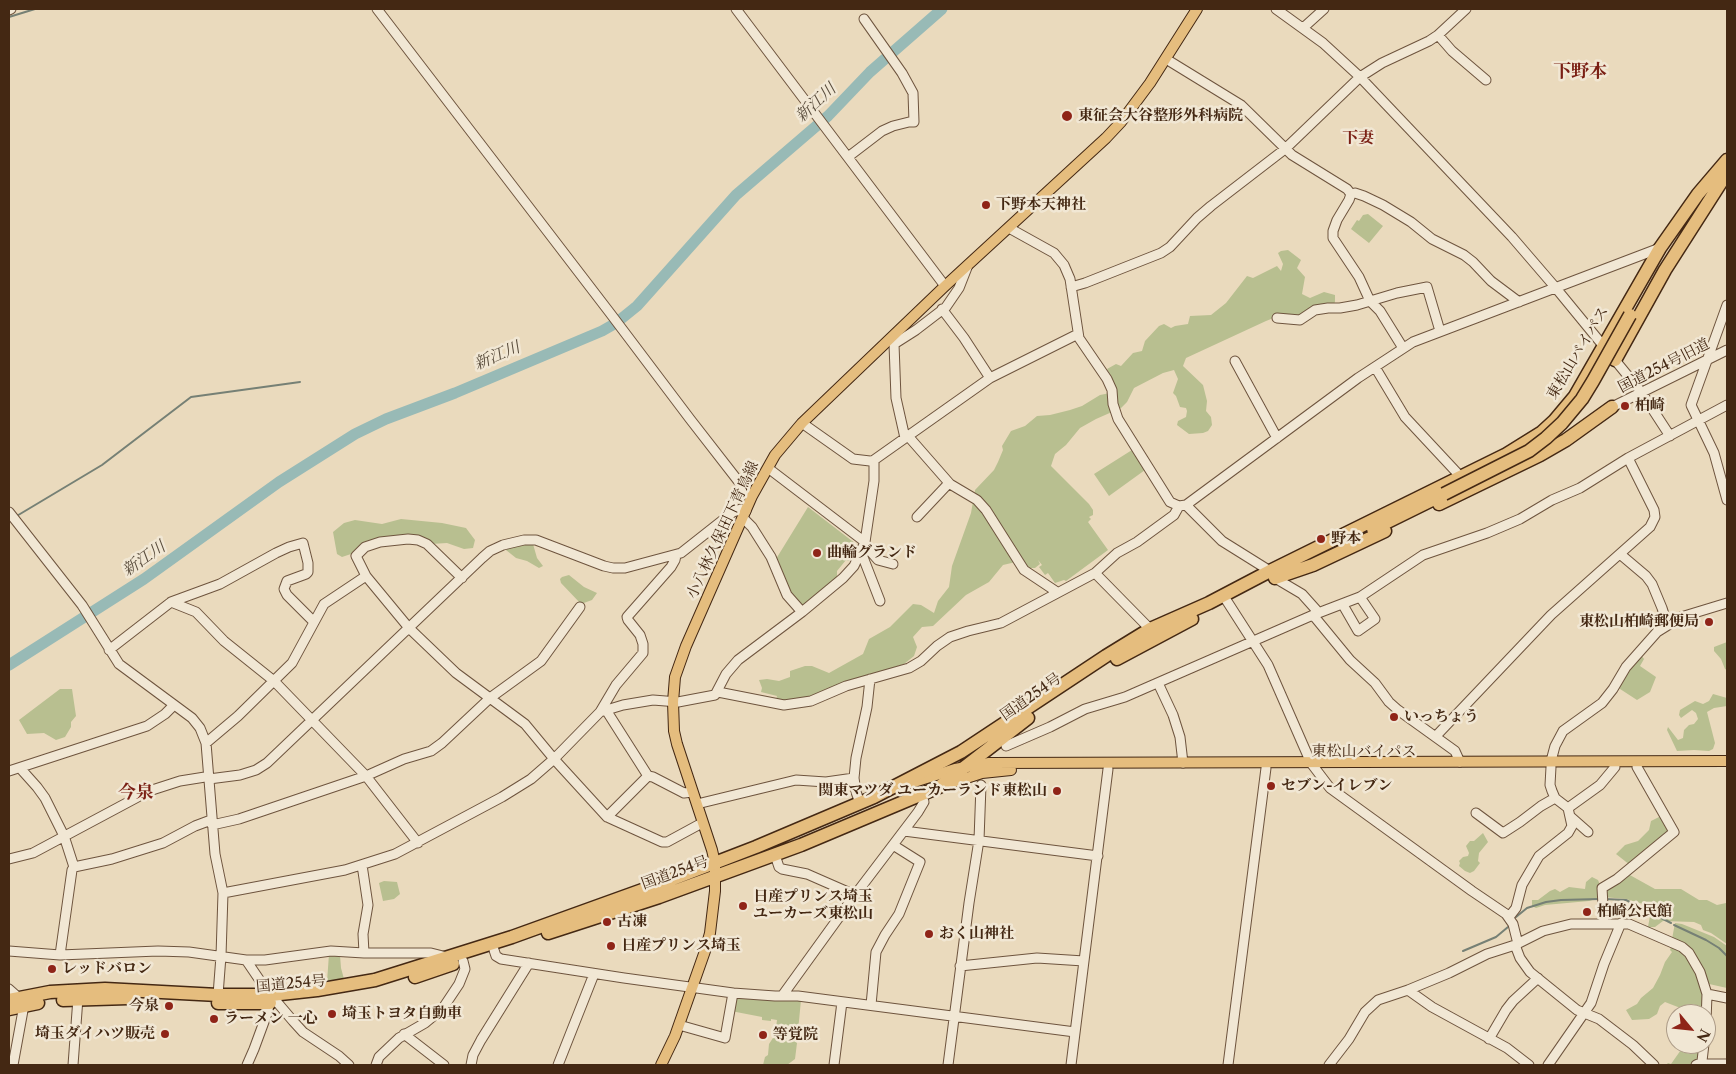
<!DOCTYPE html>
<meta charset="utf-8">
<style>
body{margin:0}
#map{position:relative;width:1736px;height:1074px;overflow:hidden;background:#eadabd;font-family:"Libre Caslon Text",serif}
canvas{display:block}
.frame{position:absolute;inset:0;border:10px solid #442813;pointer-events:none}
.north{position:absolute;left:1666px;top:1004px;width:50px;height:50px;box-sizing:border-box;background:#f1e7d4;border:1px solid #ac9b87;border-radius:50%;rotate:118deg;font-size:14px;font-weight:700;line-height:20px;text-align:center;color:#442813}
.north::after{content:'';display:block;margin:auto;width:18px;height:22px;background:#8f2418;clip-path:polygon(50% 0,100% 100%,50% 72%,0 100%)}
</style>
<div id="map">
<canvas width="1736" height="1074"></canvas>
<div class="frame"></div>
<div class="north">N</div>
</div>
<script>
const ctx = document.querySelector('canvas').getContext('2d');
ctx.lineJoin = 'round';
function paint(path, color) { ctx.fillStyle = color; ctx.fill(path, 'evenodd'); }
const toPath = rows => new Path2D(rows.map(r => 'M' + r).join(''));
function stroke(path, color, width, dash) { ctx.strokeStyle = color; ctx.lineWidth = width; ctx.lineCap = dash ? 'butt' : 'round'; ctx.setLineDash(dash || []); ctx.stroke(path); }
function drawText(font, color, halo, rows, align = 'center') {
  ctx.font = font + ' "Libre Caslon Text","Noto Serif JP",serif'; ctx.lineWidth = 5; ctx.setLineDash([]); ctx.textBaseline = 'middle'; ctx.strokeStyle = halo; ctx.fillStyle = color; for (const [text, x, y, turn = 0] of rows) {
    ctx.save(); ctx.translate(x, y); ctx.rotate((+turn || 0) * Math.PI / 180); ctx.textAlign = isNaN(turn) ? turn : align; if (halo) ctx.strokeText(text, 0, 0); ctx.fillText(text, 0, 0); ctx.restore();
  }
}
const green = toPath([
 [1368,214,1383,226,1369,243,1351,229,1357,220,1359,221,1363,215],
 [1288,250,1301,260,1297,268,1305,277,1302,294,1310,298,1324,292,1335,295,1335,302,1333,305,1298,317,1276,317,1266,321,1186,358,1183,366,1203,385,1207,401,1206,411,1211,417,1212,425,1208,431,1203,433,1189,434,1177,425,1178,421,1186,417,1187,411,1186,408,1180,407,1176,396,1173,393,1178,379,1174,370,1163,373,1134,388,1127,402,1121,408,1096,419,1080,428,1066,445,1055,454,1051,466,1089,504,1093,510,1093,515,1089,517,1091,519,1088,522,1108,550,1066,581,1064,580,1055,583,1048,573,1045,575,1039,567,1042,565,1038,560,1040,564,1035,568,1030,568,1020,561,1003,565,989,582,966,595,933,626,922,627,913,637,917,647,914,656,904,664,836,686,806,700,789,701,776,700,777,696,761,692,762,688,759,680,767,679,779,681,790,677,790,671,805,666,812,666,829,673,863,654,869,639,890,627,913,604,921,605,934,613,938,601,949,587,952,566,971,513,975,490,994,470,998,462,1003,450,1002,446,1011,431,1025,426,1037,416,1050,415,1070,410,1082,406,1100,395,1115,392,1115,386,1107,369,1116,364,1121,366,1133,353,1142,351,1145,341,1159,326,1164,324,1171,328,1175,326,1188,324,1190,316,1211,315,1226,303,1247,276,1253,278,1277,266,1281,271,1283,264,1278,253,1281,251],
 [1132,450,1145,470,1109,496,1094,474],
 [808,507,856,544,856,548,849,561,846,560,837,571,837,577,801,609,792,598,781,571,778,560,776,559],
 [401,519,442,523,466,528,475,540,473,548,464,549,447,543,431,544,384,539,359,546,351,554,342,557,337,554,333,532,344,523,355,520,382,524],
 [527,543,533,544,537,558,543,566,539,568,527,561,516,558,506,550,508,547],
 [569,575,584,587,597,593,592,600,581,604,561,583,560,579,562,577],
 [1727,642,1727,670,1725,669,1721,659,1714,651,1714,647],
 [1641,655,1644,659,1640,666,1656,677,1650,692,1637,700,1617,687],
 [60,689,72,689,76,716,71,722,71,727,65,737,56,740,44,733,27,734,19,720],
 [1713,694,1727,698,1727,706,1714,708,1707,712,1715,743,1713,749,1709,751,1694,750,1677,751,1667,730,1668,727,1678,740,1683,738,1684,730,1689,725,1694,724,1698,719,1696,713,1692,710,1681,718,1679,715,1680,710,1695,701,1703,704,1709,701],
 [1661,816,1670,831,1630,865,1616,854,1625,845,1638,841,1649,830,1651,821],
 [1483,833,1488,842,1479,853,1478,861,1480,863,1474,871,1470,873,1465,871,1459,866,1460,863,1459,861,1463,857,1468,856,1469,853,1466,846,1470,841,1474,841],
 [1628,874,1655,889,1681,889,1699,900,1707,900,1717,905,1726,903,1727,944,1711,933,1703,930,1701,925,1694,922,1663,921,1655,927,1648,927,1650,916,1645,911,1643,904,1626,899,1603,897,1603,890],
 [1592,877,1598,880,1601,887,1600,898,1589,901,1545,905,1536,908,1532,906,1532,900,1538,900,1550,891,1555,889,1560,892,1569,887,1585,889,1586,882],
 [384,881,397,882,400,894,394,899,383,901,379,883],
 [1675,923,1682,924,1714,937,1727,946,1727,988,1709,984,1701,964,1696,956,1672,939],
 [1671,947,1676,947,1687,954,1689,962,1697,970,1703,995,1703,1014,1682,1014,1683,1009,1665,1002,1660,1006,1657,1014,1649,1019,1632,1020,1626,1010,1637,1004,1641,998,1653,988,1660,975,1665,962,1672,952,1670,950],
 [329,954,340,955,341,968,344,979,327,982],
 [734,996,801,1000,798,1031,776,1028,777,1020,771,1019,771,1021,762,1020,762,1017,731,1011],
 [775,1035,789,1038,795,1040,797,1043,795,1059,787,1065,763,1065,765,1057,768,1055,769,1044],
 [1680,1044,1701,1044,1699,1059,1694,1065,1666,1065,1668,1063,1671,1064,1683,1047]
]);
const stream = toPath([
 [9,17,35,9],
 [15,517,102,465,191,397,300,382],
 [1605,899,1626,900,1671,923],
 [1516,917,1527,908,1546,902,1561,900,1599,899],
 [1674,925,1706,940,1719,948,1727,956],
 [1463,951,1496,937,1508,927]
]);
const river = toPath([
 [9,665,144,579,279,482,355,434,386,419,455,393,602,331,616,323,637,306,736,195,828,116,870,72,942,9]
]);
const minor = toPath([
 [377,9,610,313,690,419,746,491,752,496],
 [736,9,945,286],
 [1276,9,1323,43,1360,77,1512,237,1555,287,1642,393,1670,436],
 [9,10,11,9],
 [1303,28,1324,9],
 [1438,35,1452,51,1486,80],
 [1166,59,1241,105,1292,155,1347,189,1351,194,1349,200,1337,220,1333,231,1333,238,1359,277,1370,301,1380,311,1403,348],
 [848,157,882,131,893,126,909,122,914,122,913,93,902,73,864,19],
 [1351,194,1355,193,1364,196,1383,205,1411,222,1432,239,1464,255,1473,262,1491,281,1519,302],
 [1009,228,1054,253,1064,265,1070,279,1079,338,1107,379,1112,390,1113,404,1118,419,1170,502,1179,506,1186,505,1358,378,1413,342,1660,248],
 [1071,287,1085,283,1161,253,1170,247,1197,218,1211,206,1285,149,1360,77,1382,63,1429,41,1438,35,1466,9],
 [1727,305,1691,405,1714,453,1727,500],
 [942,309,964,338,990,378],
 [1277,318,1300,320,1315,310,1328,308,1340,308,1357,305,1397,293,1427,287,1440,331],
 [1235,361,1277,438],
 [1375,367,1405,417,1460,476],
 [1612,407,1727,350],
 [802,423,853,459,870,461,874,460,990,378,1078,334],
 [908,436,950,484,977,500,986,510,1024,570,1057,592],
 [905,438,896,398,894,344,916,330,946,307,959,288,968,265],
 [768,468,865,542],
 [1186,505,1222,541,1270,571],
 [9,512,82,605,119,664,192,718,200,728,206,743,215,854,223,893,221,956,218,995],
 [917,517,949,483],
 [743,518,752,527,771,557,787,595,802,612],
 [864,544,878,560,893,564],
 [861,552,880,601],
 [1620,554,1646,576,1652,584,1662,608,1667,624],
 [1095,573,1117,553,1137,542,1174,515,1179,506],
 [462,578,427,544,418,540,408,539,380,542,365,547,356,556,366,576,409,628,456,673,525,724,554,759,607,817,662,842,667,842,702,823],
 [1275,578,1302,594,1319,613],
 [1223,595,1268,665,1311,763,1330,788,1472,891,1506,914,1513,924,1518,944],
 [171,602,220,584,276,553,289,547,303,543,308,563,308,572,306,574,287,581,284,589,287,595,314,622],
 [1343,605,1358,631,1375,619,1360,597],
 [1313,615,1350,660,1375,683,1389,702,1398,710,1455,751,1460,762],
 [109,650,171,602,196,612,224,641,274,681,366,776,418,843],
 [1158,683,1173,715,1180,737,1183,763],
 [718,692,784,705,811,701,846,686,909,668,921,661,937,646,950,637,968,631,1001,623,1095,573,1150,629],
 [606,710,648,776],
 [600,712,616,685,643,653,643,644,640,635,628,620,627,617,671,567,675,560,676,555],
 [1436,736,1551,615,1650,527,1655,517,1654,510,1628,458],
 [206,743,238,716,292,663,324,604,366,576],
 [1006,746,1050,727,1085,709,1125,697,1313,615,1360,597,1423,555,1487,533,1520,519,1552,500,1580,488,1628,458,1727,405],
 [1551,761,1555,746,1563,731,1602,703,1613,689,1626,667,1657,632,1681,617,1727,603],
 [20,768,37,787,45,798,64,836,74,867,72,870,60,955],
 [9,771,147,726,165,714,174,705],
 [854,778,856,758,867,707,870,679],
 [697,804,796,780,826,782,854,778,856,792,860,803],
 [1568,808,1600,785,1615,767],
 [1476,813,1503,833,1520,822,1541,806,1555,798],
 [607,817,648,776,653,777,684,793,692,792],
 [1571,817,1588,832],
 [212,825,239,819,366,776,404,759,431,751,442,743,490,698,541,661,580,607],
 [904,831,1098,856],
 [775,855,779,867,782,869,807,874,855,895],
 [9,859,33,853,149,791,180,781,205,777,209,779,240,775,256,770,267,763,482,558,490,551,503,545,524,540,536,540,604,566,613,568,625,568,681,553,733,512,741,509,746,511],
 [362,865,368,905,363,934,364,953],
 [74,867,112,859,163,843,195,826,211,820],
 [223,893,345,870,395,854,502,797,531,779,554,759,600,712,623,705,653,700,678,702,715,695,726,674,738,660,802,612,843,578,854,566,865,542,874,481,874,460],
 [1509,917,1516,908,1522,885,1539,856,1568,833,1572,826,1568,808,1555,798,1552,791,1550,785,1551,767],
 [1604,923,1602,888,1617,879,1674,832,1637,767],
 [1515,945,1520,958,1530,972,1577,1010,1599,1019,1633,1045,1654,1065],
 [494,950,496,956,501,959,624,978,733,993,775,996,798,996,1075,1032],
 [9,951,60,955,158,951,189,952,246,960,265,988,293,1021,303,1032,339,1056,349,1065],
 [246,960,265,960,331,951,364,953,431,953,447,957],
 [960,966,1037,958,1084,961],
 [9,989,18,997,24,1005,13,1065],
 [1408,990,1432,1007,1507,1048,1529,1065],
 [1707,994,1727,998],
 [782,996,855,895,918,812,924,802,922,795],
 [871,1005,876,952,885,935,899,914,920,862,893,845],
 [679,1025,725,1038,733,993],
 [404,1034,444,1065],
 [1489,1039,1506,1010,1513,1001,1538,978],
 [1704,1064,1702,1061,1704,1044],
 [73,1065,78,998],
 [247,1065,254,1049,268,1011,269,1003],
 [376,1065,379,1057,399,1038,425,1023,443,1008,459,984,465,969,463,961],
 [471,1065,473,1055,481,1040,529,963],
 [558,1065,594,974],
 [834,1065,842,1002],
 [948,1065,969,903,979,840,981,785],
 [1071,1065,1108,769],
 [1228,1065,1266,768],
 [1329,1065,1349,1039,1365,1012,1378,1000,1408,990,1449,973,1487,954,1515,945,1543,931,1571,924,1629,924,1682,947,1689,953,1700,972,1707,994,1706,1022],
 [1548,1065,1591,1003,1604,964,1621,923],
 [1696,1065,1698,1064,1727,1064]
]);
const major = toPath([
 [911,783,955,769,989,763,1727,761],
 [945,785,982,773,1011,770],
 [661,1065,675,1036,705,951,710,933,715,891,715,863,712,850,677,744,674,731,673,702,675,677,686,646,752,496,775,455,802,423,945,286,1106,138,1121,122,1150,83,1197,9]
]);
const highway = toPath([
 [1615,360,1665,270,1727,173],
 [1439,504,1540,455,1566,440,1612,407],
 [1373,529,1444,494],
 [1275,578,1313,565,1385,531],
 [1117,659,1192,619],
 [548,933,659,897,801,845,939,787,1028,718],
 [415,977,453,964],
 [9,1000,50,992,105,989,218,995,271,995,317,990,375,980,512,937,673,879,756,847,874,797,961,752,1106,656,1150,629,1209,603,1270,571,1505,455,1542,432,1554,421,1575,396,1660,248,1698,194,1727,160],
 [63,1000,128,998],
 [218,1003,270,1003],
 [9,1009,38,1003]
]);
const highwayBridge = toPath([
 [1444,494,1529,451,1546,438,1562,423,1582,399,1593,381,1630,315]
]);
const markers = [
 [1067,116,6,"#8f2418"],
 [986,205,5,"#8f2418"],
 [1625,406,5,"#8f2418"],
 [1321,539,5,"#8f2418"],
 [817,553,5,"#8f2418"],
 [1709,622,5,"#8f2418"],
 [1394,717,5,"#8f2418"],
 [1271,786,5,"#8f2418"],
 [1057,791,5,"#8f2418"],
 [743,906,5,"#8f2418"],
 [1587,912,5,"#8f2418"],
 [607,922,5,"#8f2418"],
 [929,934,5,"#8f2418"],
 [611,946,5,"#8f2418"],
 [52,969,5,"#8f2418"],
 [169,1006,5,"#8f2418"],
 [332,1014,5,"#8f2418"],
 [214,1019,5,"#8f2418"],
 [165,1034,5,"#8f2418"],
 [763,1035,5,"#8f2418"]
];
const poiNames = [
 ["東征会大谷整形外科病院",1078,116],
 ["下野本天神社",996,205],
 ["柏崎",1635,406],
 ["野本",1331,539],
 ["曲輪グランド",827,553],
 ["東松山柏崎郵便局",1699,622,"right"],
 ["いっちょう",1404,717],
 ["セブン-イレブン",1281,786],
 ["関東マツダ ユーカーランド東松山",1047,791,"right"],
 ["日産プリンス埼玉",753,897],
 ["ユーカーズ東松山",753,914],
 ["柏崎公民館",1597,912],
 ["古凍",617,922],
 ["おく山神社",939,934],
 ["日産プリンス埼玉",621,946],
 ["レッドバロン",62,969],
 ["今泉",159,1006,"right"],
 ["埼玉トヨタ自動車",342,1014],
 ["ラーメン 一心",224,1019],
 ["埼玉ダイハツ販売",155,1034,"right"],
 ["等覚院",773,1035]
];
const streetNames = [
 ["東松山バイパス",1578,353,-59],
 ["国道254号旧道",1664,366,-27],
 ["小八林久保田下青鳥線",723,530,-65],
 ["国道254号",1031,697,-35],
 ["東松山バイパス",1364,752],
 ["国道254号",675,873,-20],
 ["国道254号",291,984,-5]
];
const waterNames = [
 ["新江川",816,103,-43],
 ["新江川",497,356,-23],
 ["新江川",144,559,-35]
];
const neighbourhoodNames = [
 ["下妻",1358,138]
];
const quarterNames = [
 ["下野本",1580,72],
 ["今泉",136,793]
];
paint(green, '#b8bf90');
stroke(stream, '#768075', 2);
stroke(river, '#98bab6', 11);
stroke(minor, '#6e543e', 11);
stroke(major, '#442813', 12);
stroke(highway, '#442813', 15);
stroke(minor, '#f1e7d4', 9);
stroke(major, '#e5bd7e', 10);
stroke(highway, '#e5bd7e', 12);
stroke(highwayBridge, '#442813', 15, []);
stroke(highwayBridge, '#e5bd7e', 12);
for (const [x, y, r, color] of markers) { const dot = new Path2D(); dot.arc(x, y, r, 0, 2 * Math.PI); ctx.fillStyle = color; ctx.fill(dot); stroke(dot, '#f1e7d4', 2); }
drawText('bold 15px', '#442813', '#f1e7d4', poiNames, 'left');
drawText('15px', '#442813', '#f1e7d4', streetNames);
drawText('italic 16px', '#594c3c', '#f1e7d4', waterNames);
drawText('bold 16px', '#7a1f14', '#f1e7d4', neighbourhoodNames);
drawText('bold 18px', '#7a1f14', '#f1e7d4', quarterNames);
</script>
